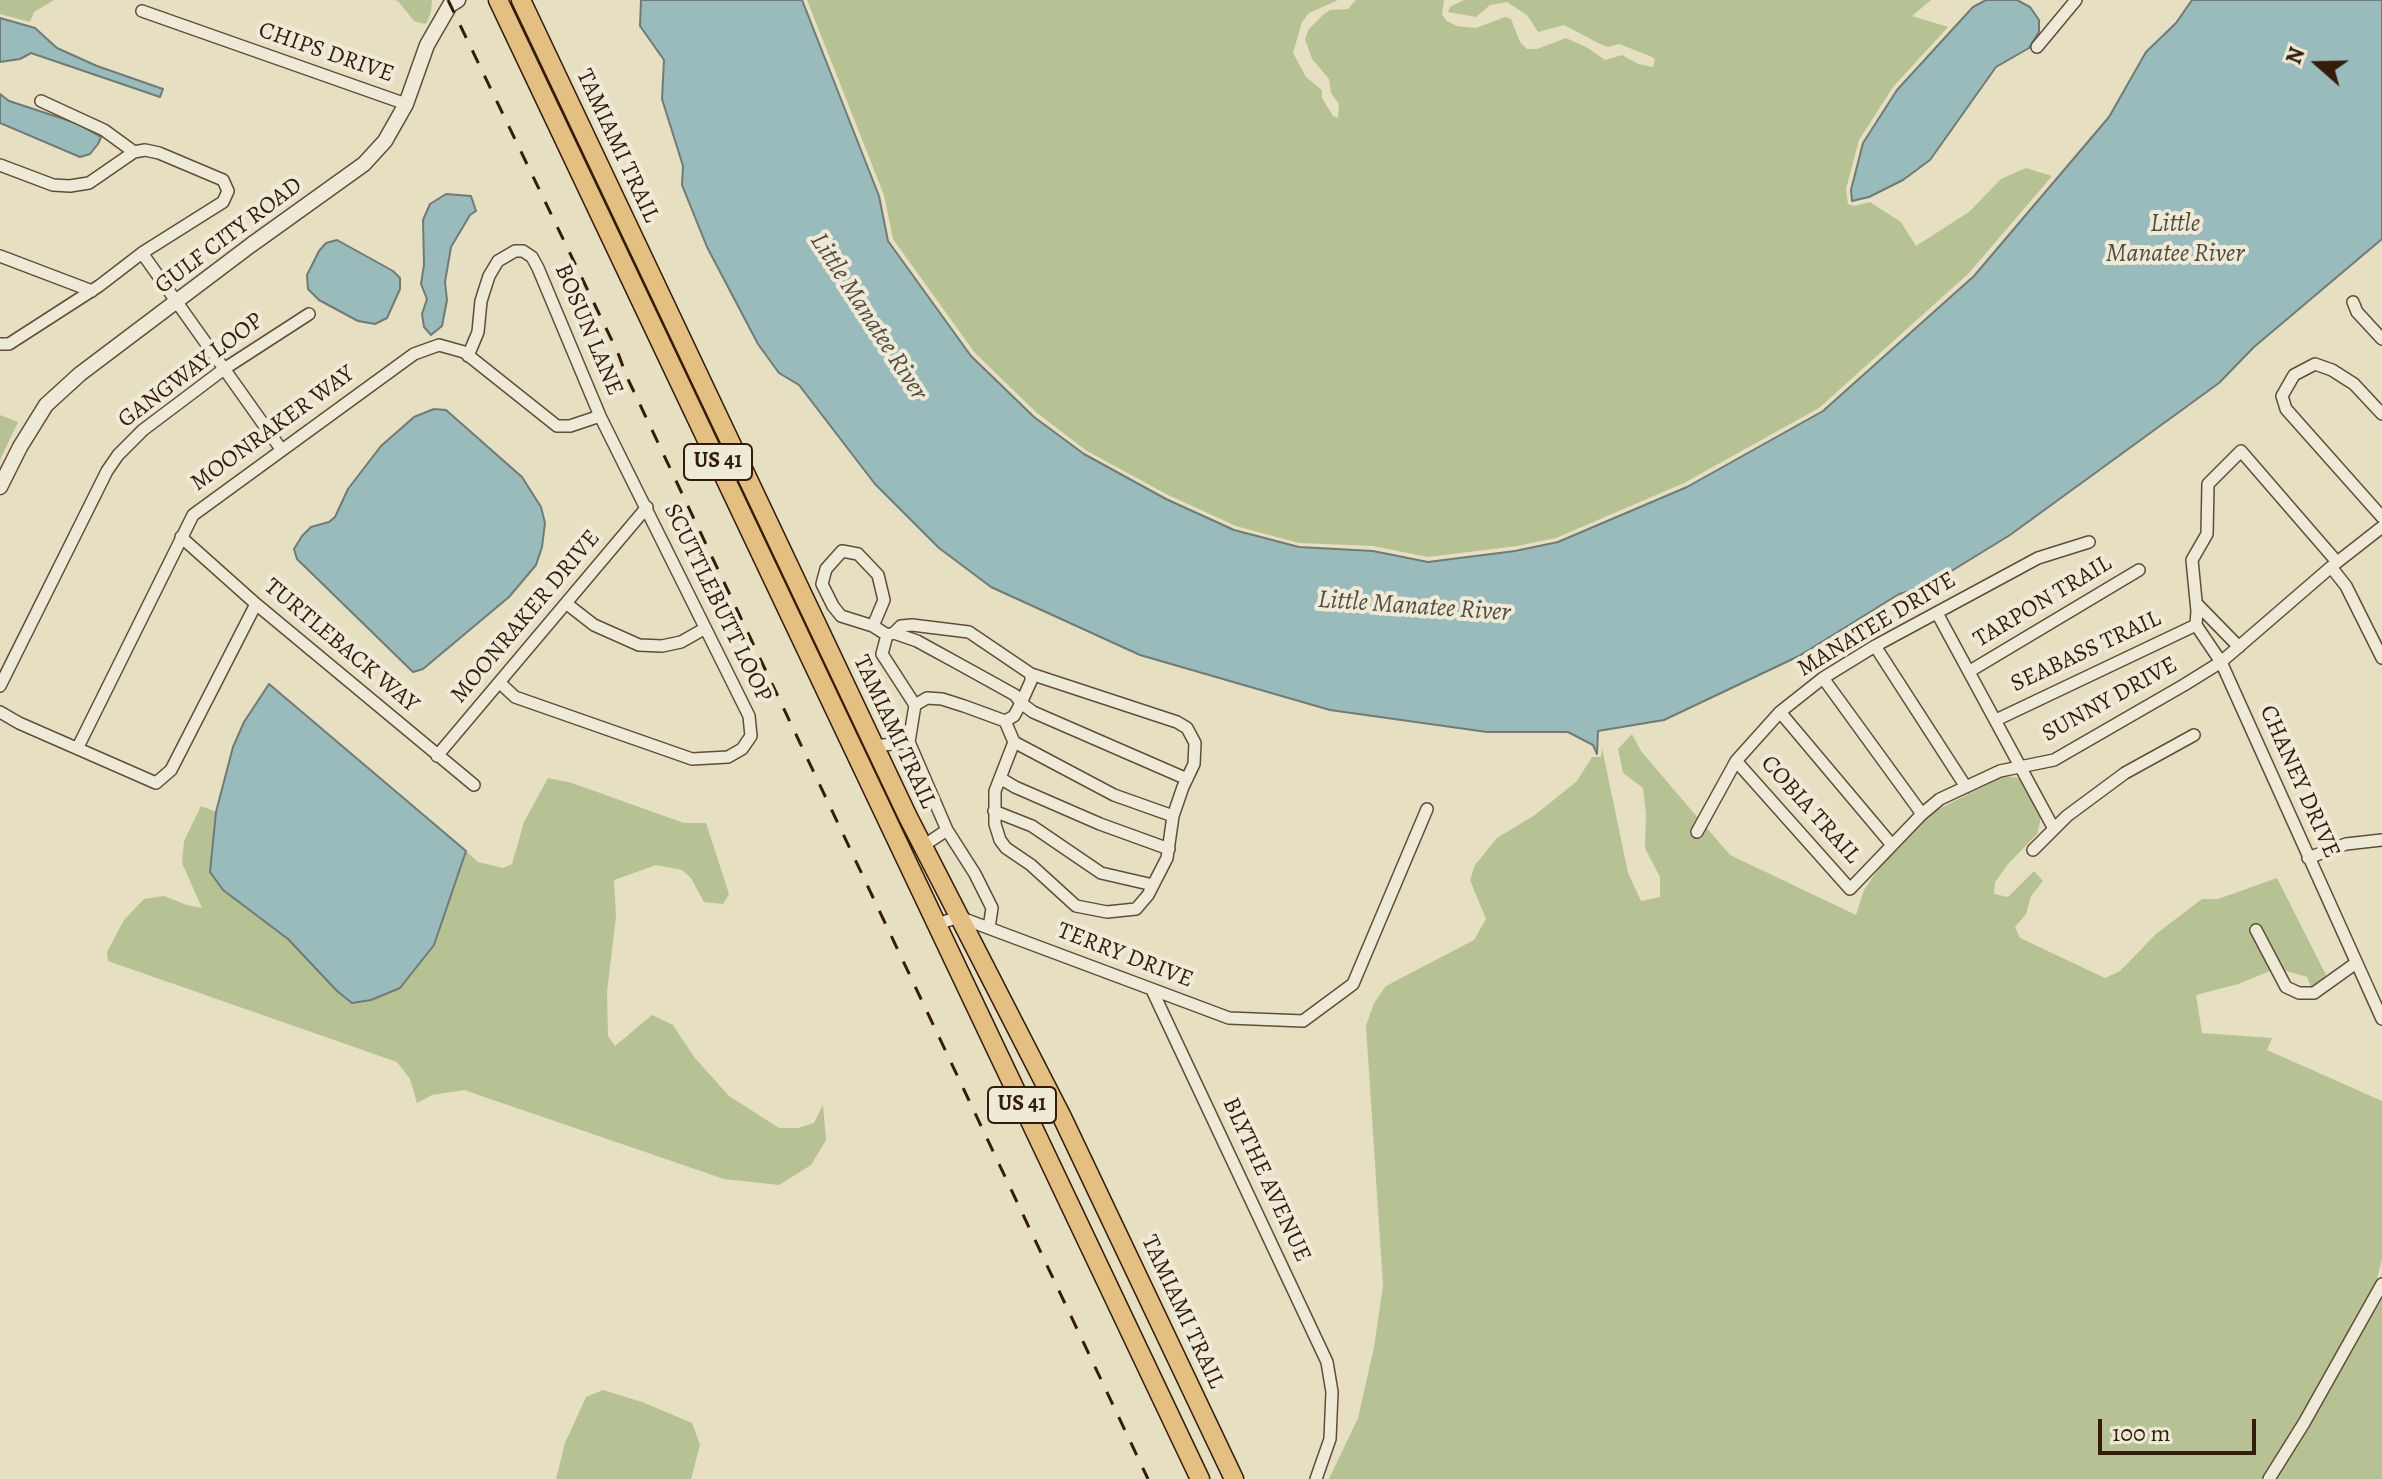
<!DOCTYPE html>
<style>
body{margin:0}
#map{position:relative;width:2382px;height:1479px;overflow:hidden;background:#e6dfc2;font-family:Alegreya,serif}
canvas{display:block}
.north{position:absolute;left:2278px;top:24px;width:80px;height:80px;-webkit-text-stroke:6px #efead7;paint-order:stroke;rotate:290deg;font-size:22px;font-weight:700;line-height:32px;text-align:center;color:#341c0b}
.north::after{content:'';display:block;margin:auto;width:28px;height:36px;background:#341c0b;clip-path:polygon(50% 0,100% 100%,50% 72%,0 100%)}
.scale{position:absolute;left:2098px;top:1419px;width:158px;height:36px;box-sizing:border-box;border:4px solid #341c0b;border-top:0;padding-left:10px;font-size:24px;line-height:28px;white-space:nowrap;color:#341c0b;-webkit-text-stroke:6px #efead7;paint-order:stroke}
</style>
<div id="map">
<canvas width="2382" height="1479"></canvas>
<div class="north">N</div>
<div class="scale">100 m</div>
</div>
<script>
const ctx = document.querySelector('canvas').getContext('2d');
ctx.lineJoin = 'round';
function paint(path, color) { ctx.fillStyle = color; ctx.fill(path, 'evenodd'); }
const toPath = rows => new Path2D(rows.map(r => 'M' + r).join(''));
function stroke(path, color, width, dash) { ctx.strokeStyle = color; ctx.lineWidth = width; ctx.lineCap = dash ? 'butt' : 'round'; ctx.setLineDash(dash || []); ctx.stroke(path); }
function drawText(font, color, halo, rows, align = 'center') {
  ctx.font = font + ' Alegreya,serif'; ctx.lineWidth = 8; ctx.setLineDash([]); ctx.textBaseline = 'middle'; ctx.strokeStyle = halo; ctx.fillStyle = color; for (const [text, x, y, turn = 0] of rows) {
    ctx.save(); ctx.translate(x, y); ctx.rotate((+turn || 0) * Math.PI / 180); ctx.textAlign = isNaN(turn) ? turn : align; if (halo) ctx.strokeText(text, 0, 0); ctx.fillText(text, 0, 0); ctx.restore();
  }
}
const green = toPath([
 [0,0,54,0,34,12,30,22,0,14],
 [394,0,432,0,431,12,427,22,425,24,414,21,398,1],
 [807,0,1338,0,1309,13,1302,22,1293,53,1306,77,1322,90,1322,98,1333,116,1338,118,1339,104,1331,93,1329,79,1312,59,1305,39,1309,29,1323,15,1330,10,1348,9,1356,0,1444,0,1442,15,1447,21,1457,26,1476,28,1505,17,1511,19,1520,42,1527,49,1537,49,1566,38,1588,48,1605,60,1622,55,1638,64,1653,67,1655,59,1650,56,1619,44,1608,47,1598,43,1564,25,1538,32,1527,15,1507,2,1490,5,1476,17,1448,12,1450,7,1464,0,1931,0,1912,16,1948,27,1893,87,1859,140,1846,189,1848,204,1854,206,1870,202,1901,222,1916,246,1969,212,2001,179,2026,168,2052,176,1969,273,1819,408,1684,483,1556,538,1517,546,1428,557,1373,546,1299,543,1236,526,1168,495,1087,451,1037,413,975,353,893,239,884,195],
 [0,415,18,422,0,460],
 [1632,734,1641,751,1698,818,1689,834,1699,839,1706,827,1730,855,1856,915,1864,890,1882,864,1926,819,1939,809,2004,776,2020,778,2040,816,2040,823,2037,834,2008,864,1995,882,1994,894,2008,897,2034,871,2043,881,2031,896,2026,914,2015,927,2020,938,2105,978,2120,971,2156,934,2202,899,2218,899,2277,878,2327,977,2311,987,2307,977,2283,970,2260,923,2249,926,2270,971,2238,984,2196,995,2202,1033,2272,1038,2267,1050,2382,1101,2382,1259,2376,1282,2299,1420,2261,1479,1329,1479,1358,1418,1374,1347,1383,1286,1366,1026,1374,1003,1386,986,1474,940,1486,919,1470,880,1475,865,1497,838,1535,815,1577,781,1592,757,1601,757,1602,748,1628,873,1641,901,1660,897,1660,877,1645,848,1646,814,1643,788,1623,773,1618,749],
 [548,778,572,783,684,823,706,823,729,894,723,904,704,902,691,878,682,870,656,865,614,880,616,917,607,992,608,1036,615,1046,652,1015,673,1025,694,1057,729,1096,779,1128,798,1128,814,1123,823,1105,826,1140,811,1165,779,1185,724,1179,464,1090,432,1095,417,1103,410,1079,397,1062,108,961,107,952,124,920,144,899,164,896,187,905,202,908,182,863,184,841,201,806,216,812,210,872,223,890,288,939,337,991,352,1002,371,1000,445,914,466,851,478,862,503,868,512,864,524,822],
 [2382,1296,2382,1479,2276,1479,2310,1426],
 [603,1390,642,1402,692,1423,700,1445,691,1479,556,1479,565,1443,586,1397]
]);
const water = toPath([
 [641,0,802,0,879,196,888,241,971,356,1034,417,1084,454,1166,499,1234,530,1299,547,1373,551,1428,562,1515,551,1558,542,1687,487,1823,411,1974,276,2109,117,2146,52,2176,23,2192,0,2382,0,2382,239,2254,347,2219,383,2010,535,1927,586,1899,594,1799,656,1664,720,1598,731,1597,754,1593,745,1568,732,1487,732,1330,710,1140,655,991,587,939,548,875,484,799,385,779,373,758,344,707,247,682,185,683,166,662,99,664,60,640,26,641,0],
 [1986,0,2017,0,2030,7,2039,20,2039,32,2029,48,1996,67,1930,160,1903,180,1869,197,1852,201,1851,190,1863,143,1897,90,1973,7,1986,0],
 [0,18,35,28,57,48,97,66,163,89,160,97,31,53,20,59,0,62,0,18],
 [0,94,9,101,76,123,101,137,98,144,90,154,80,157,0,123,0,94],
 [446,194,471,196,476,211,470,215,451,247,445,282,447,300,442,326,431,335,424,327,422,314,427,299,421,284,424,265,423,220,430,204,446,194],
 [337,240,393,271,400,278,400,289,387,318,375,324,358,321,319,300,308,289,307,275,319,251,326,243,337,240],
 [434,409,446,410,522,477,541,507,545,523,542,547,536,565,509,597,423,669,413,672,297,559,294,549,302,536,311,527,329,522,335,517,348,489,381,446,414,417,434,409],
 [269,684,466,851,434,945,400,988,371,1000,352,1003,337,991,288,939,223,890,210,872,216,812,233,747,244,722,269,684]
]);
const minor = toPath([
 [142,11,406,104],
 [2037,47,2076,0],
 [0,165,53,185,70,186,89,183,134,152],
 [142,253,281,449],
 [0,256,92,291],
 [2353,302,2357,312,2382,339],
 [0,344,9,344,99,286,142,253,223,202,228,191,223,180,159,153,145,150,134,152,104,130,41,101],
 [468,356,478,332,481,301,489,276,498,261,515,251,523,251,532,257,538,268,600,416,749,716,751,736,742,749,728,757,692,759,515,697,500,683],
 [2382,414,2354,384,2332,370,2315,364,2294,375,2282,396,2286,409,2382,517],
 [181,537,256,604,474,785],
 [2337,562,2241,451,2208,484,2207,534,2192,560,2197,611,2196,625,2221,662,2382,1019],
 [2331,567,2346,586,2382,658],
 [567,604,594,625,639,645,662,646,681,642,704,629],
 [2197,604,2239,647],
 [1937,613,2054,829],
 [873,626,884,600,878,575,858,554,842,551,826,569,822,584,833,606,841,616,873,626,887,635],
 [894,633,901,626,912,625,969,632,1031,674,1031,681,1021,703,1033,712,1187,779],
 [1875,646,1966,787],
 [1970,671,2139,570],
 [1823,678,1922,814],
 [0,686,107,471,118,455,143,430,224,369,309,314],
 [0,712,19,723,156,783,171,770,256,604],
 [1780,712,1892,845],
 [1996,720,2196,625],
 [1005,721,1014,742,995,791,995,824,1000,840,1006,848,1031,865,1076,906,1107,912,1136,909,1148,895,1167,858,1173,816,1183,787,1194,764,1195,743,1187,728,1177,722,1031,674],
 [909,742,947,830,923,846],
 [1014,742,1114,795,1173,816],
 [875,746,909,742,915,705,927,698,942,699,964,706,1005,721,1014,716,1021,703,1015,695,959,664,917,641,894,633,887,635,882,654,915,705],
 [78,747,193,515,414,354,439,345,464,352,557,426,570,426,600,416],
 [437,756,647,507],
 [1736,761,1850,889,1922,814,1940,799,2000,771,2054,760,2184,685,2221,662,2331,567,2382,527],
 [1000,778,1015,787,1100,824,1169,849],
 [994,811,1032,826,1101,873,1153,885],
 [947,830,975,874,992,908,989,928],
 [1697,832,1736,761,1780,712,1823,678,1875,646,2038,558,2089,542],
 [2033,850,2067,816,2125,773,2194,735],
 [2308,858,2346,844,2382,840],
 [937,924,959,917,1229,1018,1303,1021,1353,984,1427,809],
 [2256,930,2286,987,2299,993,2314,993,2356,963],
 [1152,990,1327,1362,1332,1392,1330,1439,1316,1479],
 [2269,1479,2304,1423,2382,1284]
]);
const tertiary = toPath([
 [0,487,20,447,46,405,80,374,251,245,364,164,385,141,406,104,427,45,450,5,458,0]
]);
const primary = toPath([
 [498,0,1200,1479],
 [521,0,908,817,1062,1117,1234,1479]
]);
const rail = toPath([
 [448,0,618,353,626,375,1148,1479]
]);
const shields = [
 [718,462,68],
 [1022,1105,68]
];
const shieldNames = [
 ["US 41",718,462],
 ["US 41",1022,1105]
];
const streetNames = [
 ["CHIPS DRIVE",326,53,19],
 ["TAMIAMI TRAIL",617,146,65],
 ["GULF CITY ROAD",229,236,-37],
 ["BOSUN LANE",588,330,67],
 ["GANGWAY LOOP",191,371,-37],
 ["MOONRAKER WAY",273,429,-36],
 ["TARPON TRAIL",2043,602,-31],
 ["SCUTTLEBUTT LOOP",717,603,64],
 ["MOONRAKER DRIVE",526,617,-50],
 ["MANATEE DRIVE",1877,625,-31],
 ["TURTLEBACK WAY",341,646,40],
 ["SEABASS TRAIL",2086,652,-25],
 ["SUNNY DRIVE",2110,700,-29],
 ["TAMIAMI TRAIL",894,732,65],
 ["CHANEY DRIVE",2299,782,66],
 ["COBIA TRAIL",1810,810,48],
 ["TERRY DRIVE",1125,956,21],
 ["BLYTHE AVENUE",1266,1180,65],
 ["TAMIAMI TRAIL",1182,1312,65]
];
const waterNames = [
 ["Little",2175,225],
 ["Manatee River",2175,255],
 ["Little Manatee River",868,317,57],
 ["Little Manatee River",1414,607,4]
];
paint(green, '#b6c293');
paint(water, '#9bb');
stroke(water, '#717b75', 2);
stroke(minor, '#604d39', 14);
stroke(tertiary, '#604d39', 17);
stroke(primary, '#341c0b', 21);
stroke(minor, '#efead7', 11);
stroke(tertiary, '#efead7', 14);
stroke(primary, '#e3c081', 18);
stroke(rail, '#341c0b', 3, [14, 14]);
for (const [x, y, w] of shields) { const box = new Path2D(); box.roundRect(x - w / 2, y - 18, w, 36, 6); ctx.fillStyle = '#efead7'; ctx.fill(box); stroke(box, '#341c0b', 2); }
drawText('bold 22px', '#341c0b', null, shieldNames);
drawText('24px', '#341c0b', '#efead7', streetNames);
drawText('italic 26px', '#524c40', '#efead7', waterNames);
</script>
